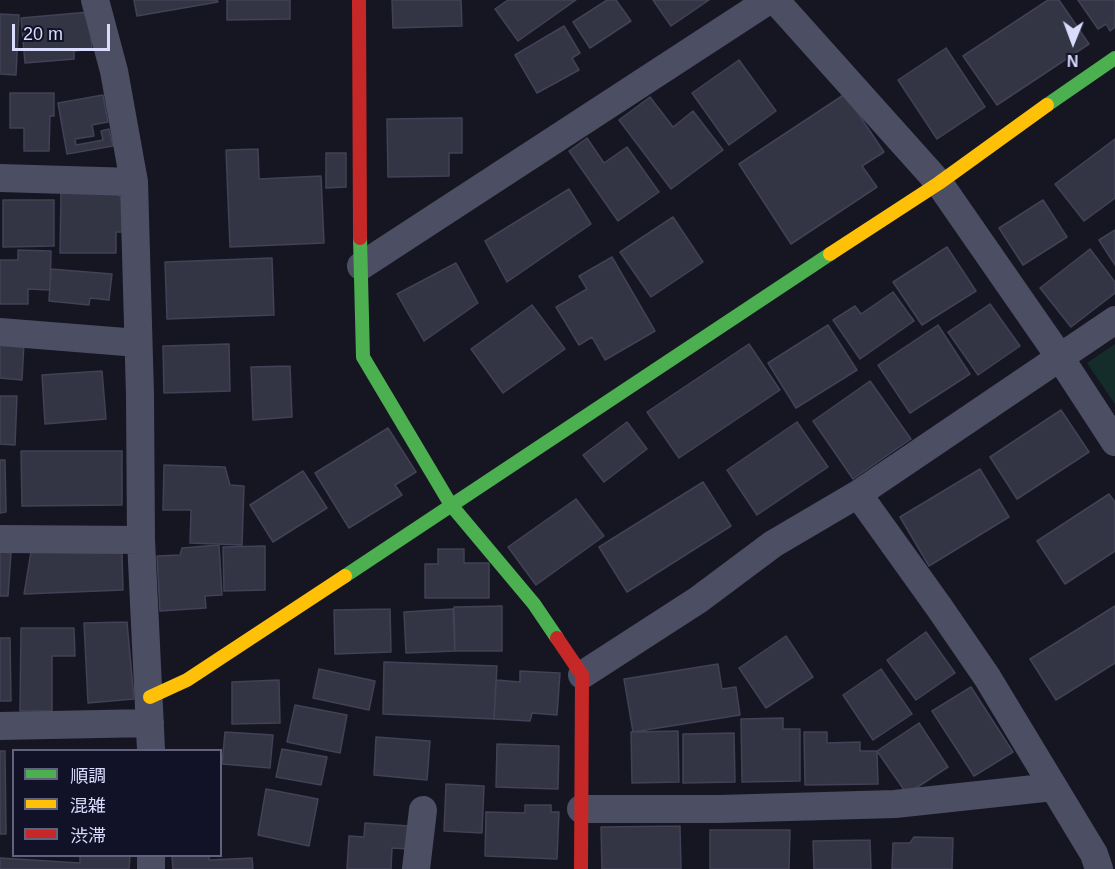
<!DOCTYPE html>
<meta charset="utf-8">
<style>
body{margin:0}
#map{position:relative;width:1115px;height:869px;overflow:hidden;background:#161623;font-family:Arial,"Noto Sans JP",sans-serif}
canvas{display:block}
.legend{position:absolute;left:12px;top:749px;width:210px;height:108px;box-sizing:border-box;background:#111128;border:2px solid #61627d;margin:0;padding:8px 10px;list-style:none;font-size:18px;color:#dadcfd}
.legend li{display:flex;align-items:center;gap:12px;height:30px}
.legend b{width:30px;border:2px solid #61627d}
.north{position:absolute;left:1043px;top:12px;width:60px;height:60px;-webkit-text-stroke:4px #111128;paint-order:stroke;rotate:181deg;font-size:16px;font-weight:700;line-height:24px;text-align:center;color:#dadcfd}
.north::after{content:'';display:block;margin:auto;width:21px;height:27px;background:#dadcfd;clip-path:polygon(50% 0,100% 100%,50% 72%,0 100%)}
.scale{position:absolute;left:12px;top:24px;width:98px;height:27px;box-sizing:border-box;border:3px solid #dadcfd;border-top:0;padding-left:8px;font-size:18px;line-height:21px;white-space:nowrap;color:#dadcfd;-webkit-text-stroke:4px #111128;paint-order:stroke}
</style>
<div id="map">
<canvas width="1115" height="869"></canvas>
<ul class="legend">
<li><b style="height:8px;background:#4caf50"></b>順調</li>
<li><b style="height:8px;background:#ffc107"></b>混雑</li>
<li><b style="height:8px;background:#c62828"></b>渋滞</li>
</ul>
<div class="north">N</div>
<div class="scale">20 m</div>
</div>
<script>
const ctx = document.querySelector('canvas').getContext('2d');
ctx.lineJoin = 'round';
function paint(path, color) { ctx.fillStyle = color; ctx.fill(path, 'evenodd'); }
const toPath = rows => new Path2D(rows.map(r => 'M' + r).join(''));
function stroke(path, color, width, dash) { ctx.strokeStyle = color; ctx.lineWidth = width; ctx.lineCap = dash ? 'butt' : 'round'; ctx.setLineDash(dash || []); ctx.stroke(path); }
const green = toPath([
 [1115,344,1115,404,1087,363]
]);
const building = toPath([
 [134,0,217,0,218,2,137,16,134,0],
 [227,0,290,0,290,19,227,20,227,0],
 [392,0,461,0,462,26,393,28,392,0],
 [508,0,576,0,518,41,495,9,508,0],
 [607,0,616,0,631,21,590,48,573,22,607,0],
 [653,0,709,0,671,26,653,0],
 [1048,0,1059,0,1089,44,997,105,963,56,1048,0],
 [1078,0,1115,0,1115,27,1110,31,1106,24,1098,29,1078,0],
 [89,12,92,49,74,51,74,59,25,63,21,18,89,12],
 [0,14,19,15,16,75,0,74,0,14],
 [564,26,580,53,572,58,579,70,537,93,515,55,564,26],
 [946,48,985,107,937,139,898,80,946,48],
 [739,60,776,111,729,145,692,93,739,60],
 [10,93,54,93,54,116,50,116,49,151,24,151,24,128,10,128,10,93],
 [845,94,884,152,862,166,877,187,791,244,739,164,845,94],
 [103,95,108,122,92,125,94,136,75,139,76,145,103,140,101,131,109,129,113,146,67,154,58,103,103,95],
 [650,97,673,127,693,111,723,150,671,189,619,120,650,97],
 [462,118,462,153,449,153,449,176,388,177,387,119,462,118],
 [587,138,604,163,627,147,659,192,618,221,569,151,587,138],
 [1115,139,1115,198,1084,221,1055,184,1115,139],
 [258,149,259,179,321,176,324,243,230,247,226,150,258,149],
 [326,153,346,153,346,187,326,188,326,153],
 [569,189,591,224,507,282,485,241,569,189],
 [61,192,116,192,126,203,126,232,116,232,116,253,60,253,61,192],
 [3,200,54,200,54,246,3,247,3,200],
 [1043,200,1067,237,1023,265,999,228,1043,200],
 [673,217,703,262,651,297,620,252,673,217],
 [1115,230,1115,265,1099,240,1115,230],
 [947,247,976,291,922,325,893,282,947,247],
 [1090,249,1115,282,1115,293,1071,327,1040,288,1090,249],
 [18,250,51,251,50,290,28,289,28,304,0,304,0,260,18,260,18,250],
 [612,257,655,331,605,360,592,337,579,345,556,307,587,289,579,276,612,257],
 [272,258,274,315,167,319,165,262,272,258],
 [456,263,478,303,424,341,397,294,456,263],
 [51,269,112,274,109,300,90,298,89,305,49,301,51,269],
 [893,292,914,321,860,359,833,320,855,306,861,314,893,292],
 [990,304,1020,346,978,375,948,332,990,304],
 [532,305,565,349,503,393,471,349,532,305],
 [828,325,857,370,796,408,768,363,828,325],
 [938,325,970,374,910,413,878,365,938,325],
 [0,341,24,342,22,380,0,378,0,341],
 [229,344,230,391,164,393,163,346,229,344],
 [749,344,780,390,679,458,647,412,749,344],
 [290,366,292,417,253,420,251,367,290,366],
 [102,371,106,419,45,424,42,375,102,371],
 [870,381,911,439,853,479,813,421,870,381],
 [0,396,17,396,15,445,0,444,0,396],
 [1061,410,1089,452,1017,499,990,457,1061,410],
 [627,422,647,449,604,482,583,455,627,422],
 [797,422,828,467,757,515,727,470,797,422],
 [388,428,416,472,395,485,402,495,349,528,315,473,388,428],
 [21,451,122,451,122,505,22,506,21,451],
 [0,460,5,460,6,512,0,513,0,460],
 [164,465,225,467,230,485,244,486,242,545,190,543,191,510,163,510,164,465],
 [980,469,1009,517,929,566,900,517,980,469],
 [303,471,327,508,273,542,250,505,303,471],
 [703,482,731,526,627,592,599,547,703,482],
 [1109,494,1115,502,1115,551,1065,584,1037,541,1109,494],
 [576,499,604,536,536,585,508,547,576,499],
 [219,545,222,595,205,596,206,608,160,611,157,556,180,555,182,548,219,545],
 [265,546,265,590,224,591,223,547,265,546],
 [438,549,464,549,464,563,489,563,489,598,425,598,425,564,438,564,438,549],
 [0,552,11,553,8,596,0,596,0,552],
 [31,552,122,553,123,590,24,594,31,552],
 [502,606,502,651,455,651,454,607,502,606],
 [1115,606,1115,663,1056,700,1030,659,1115,606],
 [390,609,391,652,335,654,334,610,390,609],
 [453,609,455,651,406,653,404,612,453,609],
 [127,622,134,699,88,703,84,623,127,622],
 [21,628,74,628,75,656,52,656,52,711,20,711,21,628],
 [926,632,955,673,916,700,887,660,926,632],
 [786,636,813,677,766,708,739,668,786,636],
 [0,638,10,638,11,701,0,701,0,638],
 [384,662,497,666,494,719,383,714,384,662],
 [718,664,722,689,736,687,740,715,633,732,624,679,718,664],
 [319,669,375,681,369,710,313,698,319,669],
 [881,669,912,714,873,740,843,695,881,669],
 [520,671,560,673,557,715,532,713,530,721,494,719,496,680,520,682,520,671],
 [279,680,280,723,232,724,232,682,279,680],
 [971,687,1013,752,974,776,932,711,971,687],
 [295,705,347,715,340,753,287,742,295,705],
 [783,718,783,729,800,729,800,781,742,782,741,719,783,718],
 [919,723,948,767,907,794,877,751,919,723],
 [678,731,679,782,632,783,631,732,678,731],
 [225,732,273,735,270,768,222,764,225,732],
 [804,732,827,732,827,743,860,742,860,751,877,751,878,784,805,785,804,732],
 [734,733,735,782,683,783,683,734,734,733],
 [376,737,430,741,427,780,374,775,376,737],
 [497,744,559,746,558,789,496,787,497,744],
 [282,749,327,757,321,785,276,777,282,749],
 [0,751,5,751,6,834,0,834,0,751],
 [446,784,484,786,482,833,444,831,446,784],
 [266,789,318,799,309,846,258,835,266,789],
 [525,805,551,805,551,812,559,812,557,859,485,856,486,812,525,813,525,805],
 [365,823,409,826,408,849,392,848,391,869,347,869,349,836,364,837,365,823],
 [680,826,681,869,602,869,601,827,680,826],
 [710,830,790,830,789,869,710,869,710,830],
 [914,837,953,838,952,869,892,869,893,843,910,843,914,837],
 [870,840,871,869,814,869,813,841,870,840],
 [80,856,130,856,129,869,0,869,0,858,80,863,80,856],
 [172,856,209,856,209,860,252,858,253,869,173,869,172,856]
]);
const street = toPath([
 [95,0,114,71,134,182,140,395,141,540,151,750],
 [775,0,939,183,1059,356,1115,442],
 [0,178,134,182],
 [361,266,769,0],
 [0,332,138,343],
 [858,494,939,607,987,677,1094,854,1099,869],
 [0,539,141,540],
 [582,675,698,600,773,544,858,494,1115,320],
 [0,726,150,723],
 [581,809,719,809,895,804,1053,787],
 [151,869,151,856],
 [416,869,423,810]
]);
const fast = toPath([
 [1047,105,1115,58],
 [360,238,363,357,451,505,534,604,557,638],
 [345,576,830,254]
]);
const slow = toPath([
 [830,254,939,183,1047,105],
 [150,697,187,680,345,576]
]);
const jam = toPath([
 [359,0,360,238],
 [557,638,582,675,581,869]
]);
paint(green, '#152d2a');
paint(building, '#343544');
stroke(building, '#424156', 1.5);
stroke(street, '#4c4f63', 28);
stroke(fast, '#4caf50', 14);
stroke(slow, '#ffc107', 14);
stroke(jam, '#c62828', 14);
</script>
